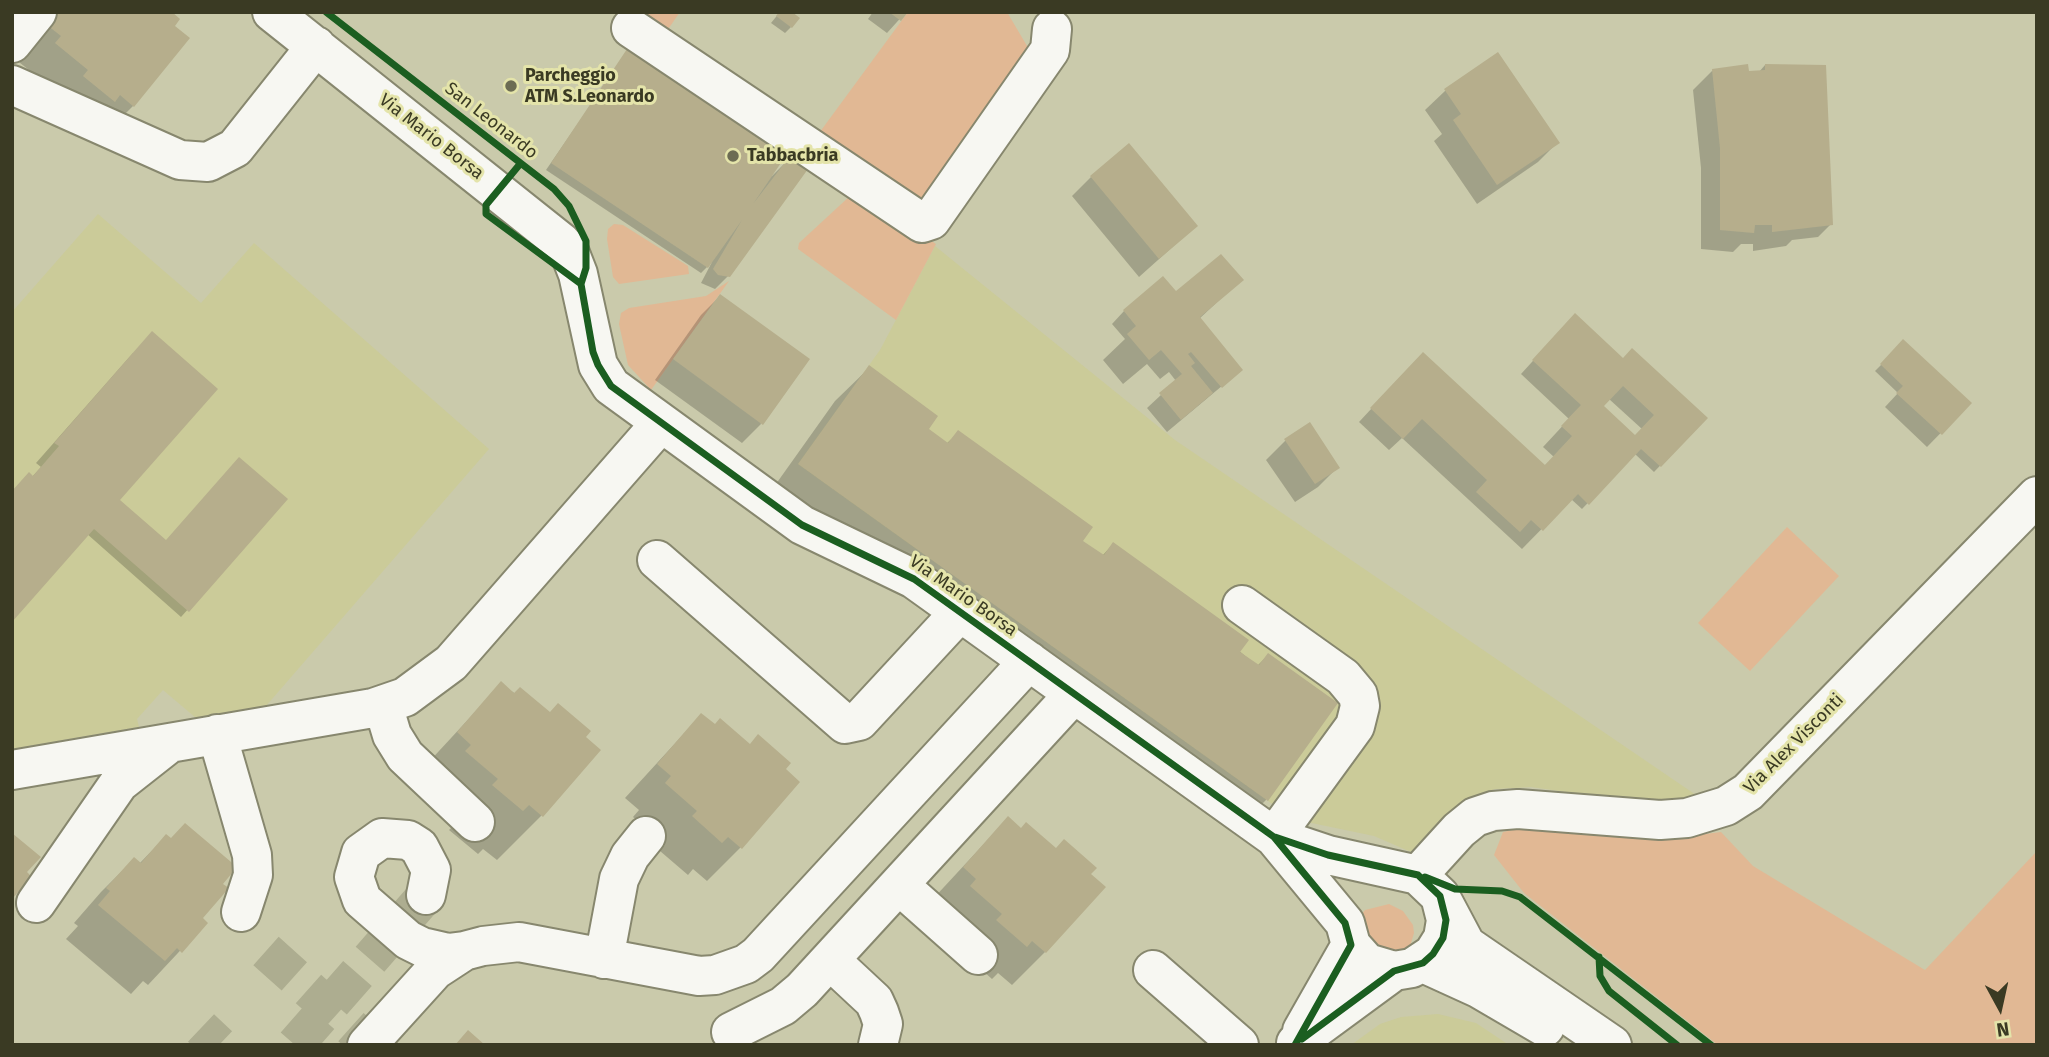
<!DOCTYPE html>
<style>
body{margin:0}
#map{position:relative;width:2049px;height:1057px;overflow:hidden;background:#cacaab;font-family:"Fira Sans",sans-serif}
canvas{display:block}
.frame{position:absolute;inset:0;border:14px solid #3a3a23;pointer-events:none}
.north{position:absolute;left:1965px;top:973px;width:70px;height:70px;-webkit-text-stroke:5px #e4e4aa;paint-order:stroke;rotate:172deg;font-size:19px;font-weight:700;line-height:28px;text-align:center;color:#3a3a23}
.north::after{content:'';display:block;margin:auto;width:24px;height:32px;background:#3a3a23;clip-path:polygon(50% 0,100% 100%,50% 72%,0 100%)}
</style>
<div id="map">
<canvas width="2049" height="1057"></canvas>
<div class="frame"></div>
<div class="north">N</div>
</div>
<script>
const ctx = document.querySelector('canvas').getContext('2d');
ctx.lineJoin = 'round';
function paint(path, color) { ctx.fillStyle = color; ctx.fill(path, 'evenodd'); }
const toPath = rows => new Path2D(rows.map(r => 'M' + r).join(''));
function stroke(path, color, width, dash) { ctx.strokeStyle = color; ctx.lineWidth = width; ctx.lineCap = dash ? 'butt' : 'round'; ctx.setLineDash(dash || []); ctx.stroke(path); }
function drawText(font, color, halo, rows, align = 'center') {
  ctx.font = font + ' "Fira Sans",sans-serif'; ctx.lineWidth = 6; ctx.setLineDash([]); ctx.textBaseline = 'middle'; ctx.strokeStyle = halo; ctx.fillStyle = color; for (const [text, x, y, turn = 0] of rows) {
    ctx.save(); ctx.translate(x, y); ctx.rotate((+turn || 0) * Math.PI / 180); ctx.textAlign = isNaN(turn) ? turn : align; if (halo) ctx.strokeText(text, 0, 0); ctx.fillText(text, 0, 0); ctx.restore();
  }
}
const built = toPath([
 [98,214,201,303,254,243,489,449,266,706,196,718,163,690,137,719,139,727,12,749,12,312],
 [935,246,1175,440,1699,797,1682,801,1630,801,1531,787,1495,789,1476,796,1438,822,1411,852,1374,836,1302,821,1282,811,798,464,880,350],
 [1438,1014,1476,1023,1509,1045,1351,1045,1380,1024,1401,1017]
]);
const green = toPath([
 [630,12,680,12,662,38],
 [908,12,1007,12,1030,51,931,207,814,140],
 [851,195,862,195,936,244,896,320,798,249,799,243],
 [614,224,623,225,688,266,689,274,619,284,613,277,607,239,608,229],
 [729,281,651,390,628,365,619,324,621,313,629,308,706,296],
 [1787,527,1839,576,1750,671,1698,623],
 [1533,826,1659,840,1721,832,1753,866,1925,970,2037,851,2037,1045,1718,1045,1524,893,1494,855,1503,832],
 [1389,904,1403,911,1413,925,1414,933,1409,950,1383,963,1357,920,1365,910]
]);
const shadow = toPath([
 [52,12,169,12,133,106,100,139,23,77,29,70,15,59],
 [780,12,791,27,785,33,771,23],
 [873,12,906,12,887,33,868,19],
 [629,49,772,176,790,158,728,276,715,289,701,283,712,262,701,273,546,170],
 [1498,54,1558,142,1538,162,1477,204,1434,141,1442,134,1425,110,1445,91],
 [1765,65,1831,224,1818,237,1792,240,1786,246,1753,251,1753,244,1741,244,1733,252,1701,249,1701,168,1693,90,1713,70,1759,72],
 [1091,177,1196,226,1139,277,1072,196],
 [1241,280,1199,319,1241,370,1167,432,1147,408,1176,381,1169,372,1160,379,1147,364,1123,384,1103,360,1125,339,1112,324,1124,311,1176,293],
 [720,296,761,424,742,443,655,380,701,315],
 [1562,329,1623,360,1706,418,1654,472,1635,454,1582,509,1571,499,1522,549,1402,438,1389,450,1359,422,1410,367,1544,466,1554,457,1543,447,1569,419,1521,374],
 [1609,399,1642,429,1634,438,1601,407],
 [1904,342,1970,403,1927,447,1885,407,1898,393,1875,371],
 [133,353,118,500,165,541,286,500,181,617,86,533,32,477,41,467,36,463],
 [869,368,926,430,946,444,958,433,1081,541,1102,556,1113,544,1257,666,1268,655,1266,800,1233,833,766,498,835,401],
 [1286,440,1338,467,1318,487,1295,502,1266,460],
 [501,684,598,750,541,816,497,860,483,849,478,854,449,830,455,824,414,778],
 [701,715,741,847,707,881,693,869,688,875,660,851,665,845,633,817,639,810,625,798],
 [1008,818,1045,952,1012,985,998,973,992,979,964,954,931,901],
 [166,836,221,884,200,918,206,923,148,985,143,981,131,994,66,939,78,926,74,923,101,892,134,859,139,864]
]);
const building = toPath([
 [57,12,172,12,180,19,175,26,190,38,134,107,120,95,115,102,83,76,88,70,55,43,61,36,47,25],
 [779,12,792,12,800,18,792,28,776,16],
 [889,12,908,12,901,21],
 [629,46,787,154,753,204,790,156,808,169,730,277,718,275,713,269,742,220,708,268,551,163],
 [1498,52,1560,143,1497,185,1453,120,1461,114,1444,89],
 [1748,64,1749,71,1765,70,1765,64,1826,65,1833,225,1772,232,1772,225,1755,225,1754,233,1720,230,1720,148,1712,69],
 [1129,143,1198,226,1159,259,1090,176],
 [1221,254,1244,280,1200,317,1243,370,1222,388,1191,352,1188,354,1195,363,1191,366,1213,393,1181,420,1159,393,1182,374,1161,350,1149,360,1127,334,1136,326,1123,310,1163,276,1176,291],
 [720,294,810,359,763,425,673,359],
 [1575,313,1623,358,1632,348,1708,418,1661,467,1641,449,1589,505,1578,494,1543,531,1531,520,1520,532,1476,492,1487,480,1422,419,1403,439,1370,408,1423,352,1545,465,1572,436,1561,426,1581,405,1532,360],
 [1623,386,1654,415,1635,435,1604,406],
 [152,331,218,389,120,500,166,540,239,457,288,499,189,612,94,529,12,622,12,491,29,472,33,476,59,446,54,443],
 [1903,339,1972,403,1942,435,1896,393,1903,386,1880,364],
 [869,365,938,416,929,429,948,443,958,430,1093,527,1083,541,1104,555,1113,542,1249,640,1240,652,1259,665,1268,653,1338,703,1268,801,798,464],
 [1310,422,1340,468,1315,484,1284,439],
 [501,681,514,693,520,687,550,712,558,703,591,731,586,737,601,750,543,817,529,805,523,811,492,785,498,779,465,751,471,745,457,732],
 [701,713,715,724,720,718,750,744,758,734,791,763,786,769,800,782,742,849,728,837,722,843,692,816,697,811,665,783,671,776,657,764],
 [1008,816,1021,828,1026,822,1056,848,1064,839,1097,868,1091,874,1106,887,1046,953,1032,941,1027,947,996,920,1002,914,970,886,976,879,963,867],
 [185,823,237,867,223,884,229,888,203,918,208,923,182,953,177,948,165,961,98,905,110,891,106,888,134,857,141,863,166,834,171,838],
 [12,833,41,857,27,872,32,877,12,899],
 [468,1030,485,1045,455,1045]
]);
const minorTunnel = toPath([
 [266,951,371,1045],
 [201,1028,219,1045],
 [295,1045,426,895]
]);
const minor = toPath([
 [272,12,561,242,569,251,578,274,598,365,611,386,802,525,914,579,1274,837,1345,923,1351,945,1367,963,1394,971,1412,968,1433,954,1443,938,1446,920,1440,896],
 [631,28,922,223,931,220,1050,50,1052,29],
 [12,43,37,12],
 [12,85,180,160,208,162,235,148,316,46],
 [657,560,845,724,859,721,960,612],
 [1242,605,1343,677,1358,695,1360,706,1355,726,1274,837],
 [383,705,392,735,405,756,475,822],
 [217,734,252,855,253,875,241,912],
 [12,770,373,708,405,697,451,663,660,424],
 [1274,837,1328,855,1418,875,1440,896,1466,945,1612,1045],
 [1418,875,1459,830,1475,817,1493,811,1518,809,1660,820,1687,818,1726,806,1748,792,2037,496],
 [899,885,978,955],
 [426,895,431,870,419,847,408,840,382,838,361,853,354,877,362,900,408,940,422,947,448,953,464,951],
 [36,903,119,783,166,746],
 [604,959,619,879,630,856,646,836],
 [830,960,874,1001,879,1012,883,1024,878,1045],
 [1423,963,1480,989,1545,1027],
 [1153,970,1239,1045],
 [1302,1031,1351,945],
 [731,1032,783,1006,802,990,1074,694],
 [1296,1043,1394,971],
 [367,1045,435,970,464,951,483,946,519,942,699,976,715,975,746,964,758,955,1029,661]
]);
const cycleway = toPath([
 [326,12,554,189,569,206,586,241,586,268,581,284,593,352,598,365,611,386,802,525,914,579,1274,837,1345,923,1351,945,1295,1045],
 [520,164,486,205,486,214,581,284],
 [1275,837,1328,855,1418,875,1440,896,1446,920,1443,938,1433,954,1423,963,1394,971,1302,1039],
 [1425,877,1455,889,1502,891,1520,897,1711,1045],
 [1599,957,1600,976,1609,991,1677,1045]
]);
const markers = [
 [511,86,7,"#6c6c53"],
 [733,156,7,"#6c6c53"]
];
const poiNames = [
 ["Parcheggio",525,76],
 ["ATM S.Leonardo",525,97],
 ["Tabbacbria",747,156]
];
const streetNames = [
 ["San Leonardo",491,121,38],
 ["Via Mario Borsa",431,137,38],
 ["Via Mario Borsa",963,596,35],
 ["Via Alex Visconti",1794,744,-45]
];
paint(built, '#cbcb99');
paint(green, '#e1b894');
paint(shadow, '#0003');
paint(building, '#b6ae8c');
stroke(minorTunnel, '#adad90', 38, [38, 19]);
stroke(minor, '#87876e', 42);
stroke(minor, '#f7f7f2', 38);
stroke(cycleway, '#1b5e20', 7);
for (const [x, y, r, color] of markers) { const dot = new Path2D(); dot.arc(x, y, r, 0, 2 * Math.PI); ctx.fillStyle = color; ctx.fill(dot); stroke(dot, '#e4e4aa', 2.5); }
drawText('bold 18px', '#3a3a23', '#e4e4aa', poiNames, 'left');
drawText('18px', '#3a3a23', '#e4e4aa', streetNames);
</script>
